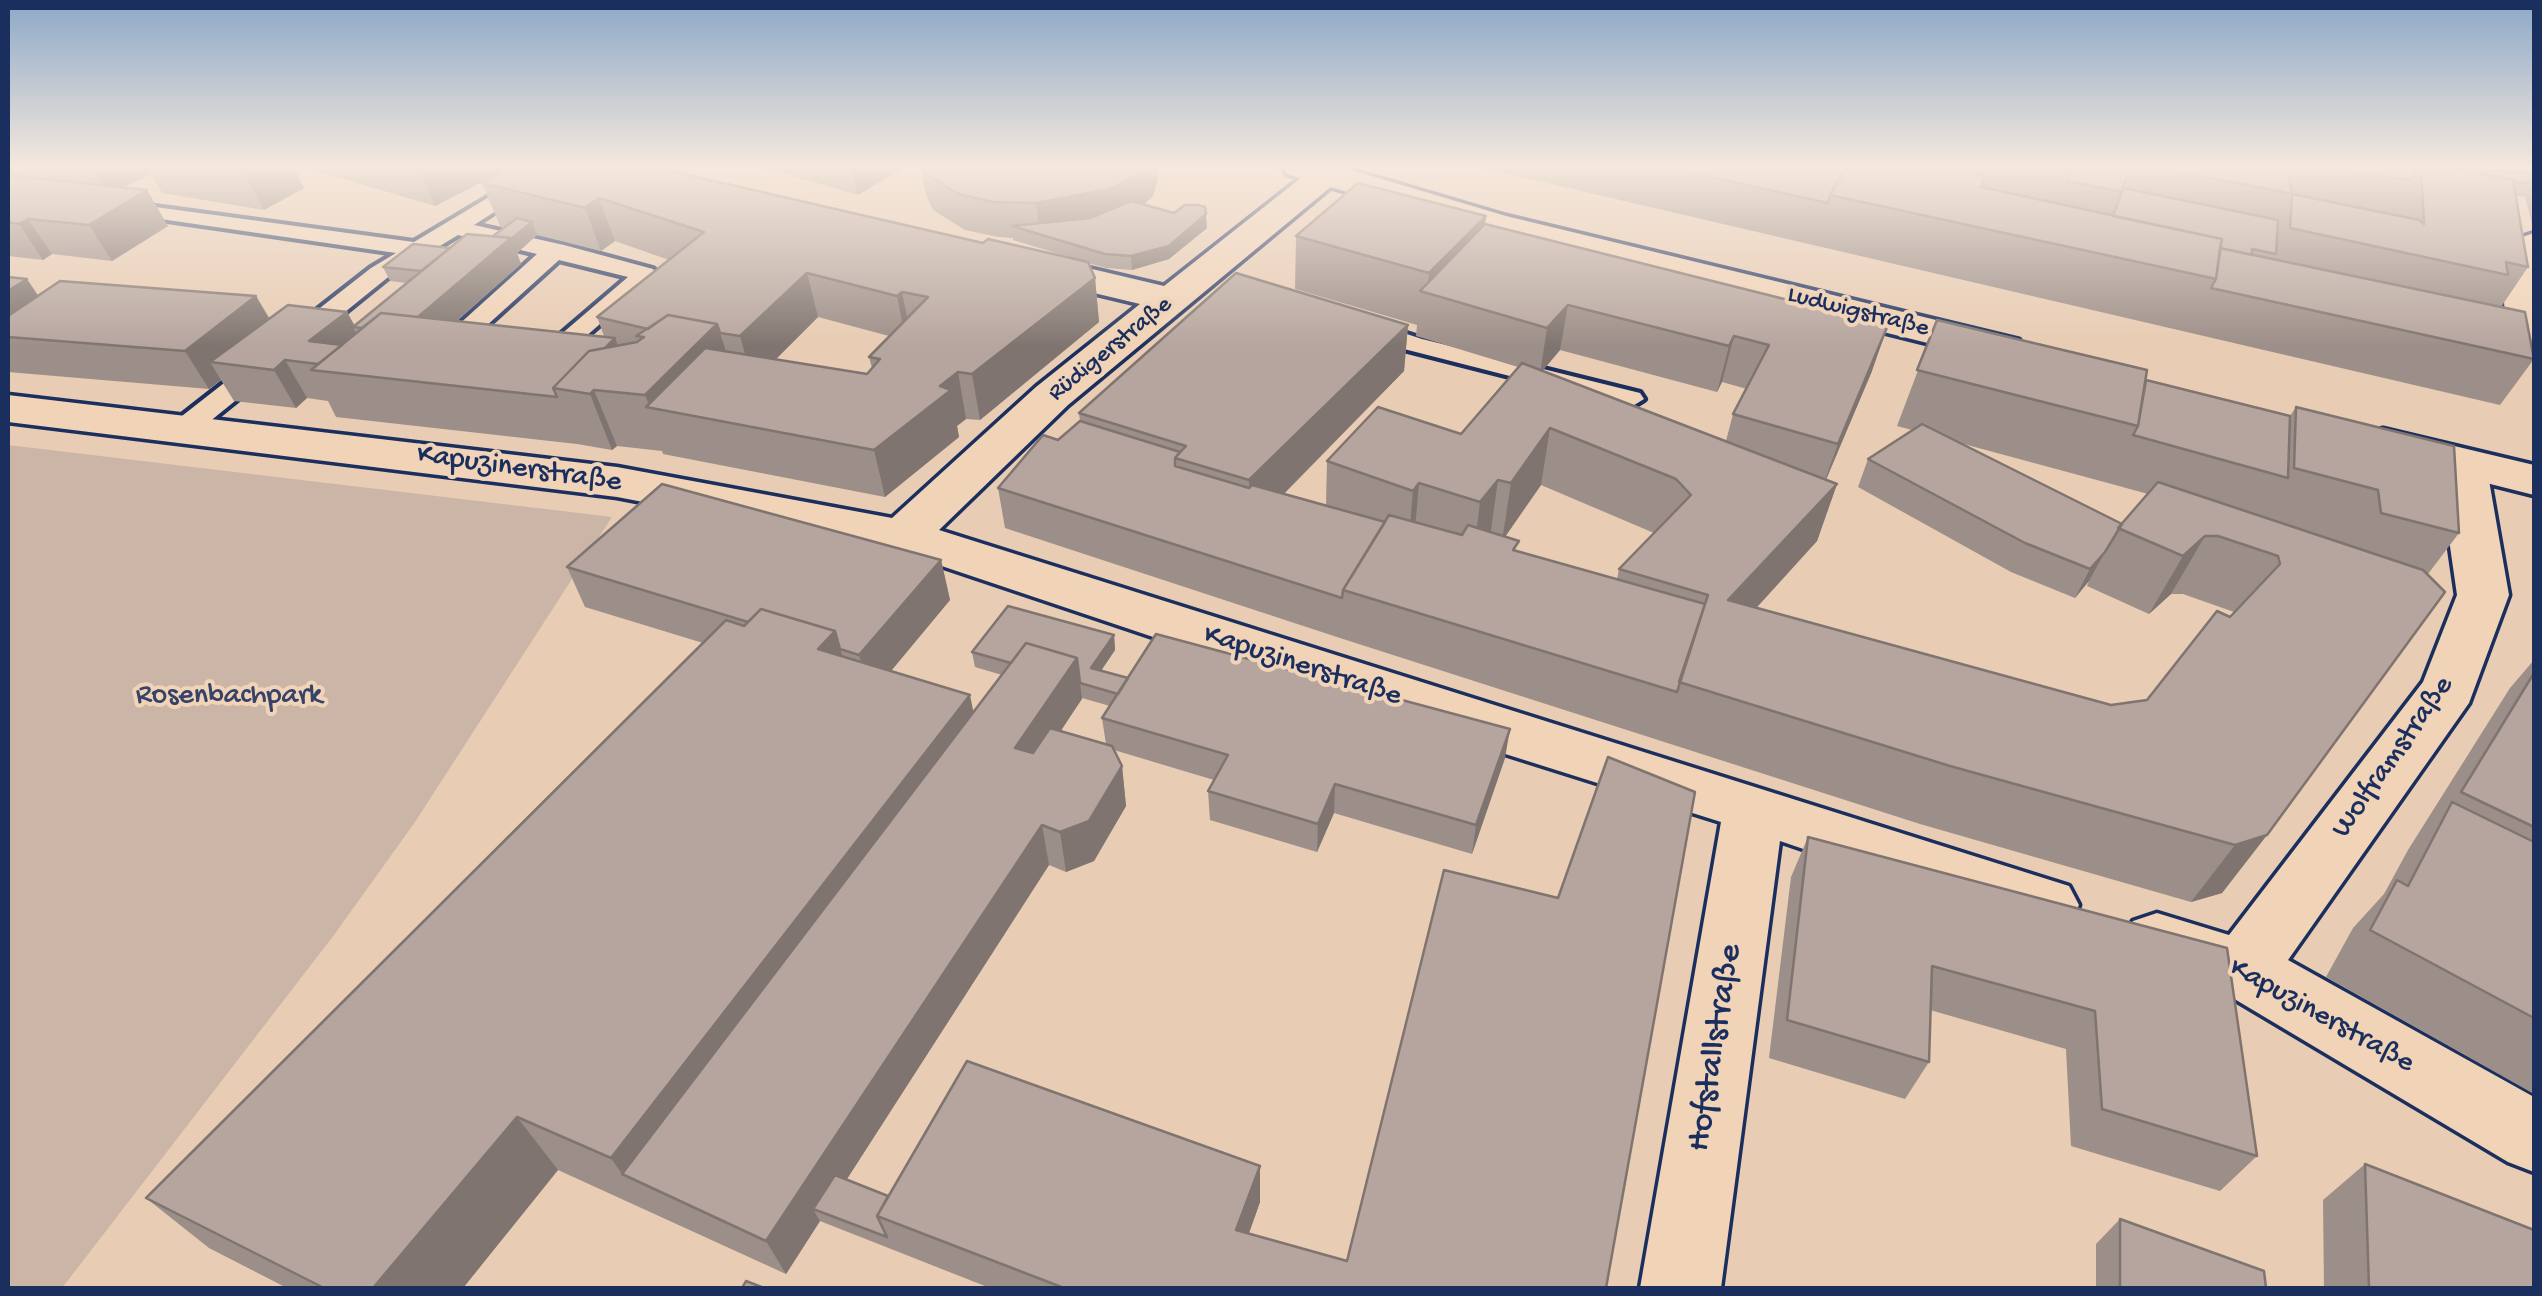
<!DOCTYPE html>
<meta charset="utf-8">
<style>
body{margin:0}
#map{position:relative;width:2542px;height:1296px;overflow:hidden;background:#e8ccb3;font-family:"Gochi Hand",sans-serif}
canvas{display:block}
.frame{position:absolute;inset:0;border:10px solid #1b2f5e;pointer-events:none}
</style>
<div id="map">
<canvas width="2542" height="1296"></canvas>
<div class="frame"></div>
</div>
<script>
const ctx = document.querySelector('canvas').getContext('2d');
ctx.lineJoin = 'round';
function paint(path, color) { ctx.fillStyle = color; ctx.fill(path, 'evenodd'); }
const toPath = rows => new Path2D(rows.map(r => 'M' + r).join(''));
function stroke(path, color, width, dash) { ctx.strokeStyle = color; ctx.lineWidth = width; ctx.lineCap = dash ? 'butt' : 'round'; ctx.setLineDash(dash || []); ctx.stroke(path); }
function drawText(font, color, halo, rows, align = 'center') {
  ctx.font = font + ' "Gochi Hand",sans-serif'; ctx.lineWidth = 8; ctx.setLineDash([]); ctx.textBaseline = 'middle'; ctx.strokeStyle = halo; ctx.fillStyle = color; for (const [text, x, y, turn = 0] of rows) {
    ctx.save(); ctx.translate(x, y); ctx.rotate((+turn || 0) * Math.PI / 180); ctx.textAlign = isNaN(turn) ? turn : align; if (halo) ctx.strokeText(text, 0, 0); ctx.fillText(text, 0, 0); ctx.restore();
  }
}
const green = toPath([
 [8,445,612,517,415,822,334,935,62,1288,8,1288]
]);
const lane = toPath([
 [541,166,566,166,474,225,564,245,653,269,657,274,560,359,551,362,538,354,628,277,559,260,464,346,455,349,446,346,442,341,446,336,537,254,458,235,387,278,193,435,173,435,169,429,173,423,371,268,396,253,119,213,108,206,111,201,414,242,541,166],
 [1367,321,1422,339,1640,393,1644,399,1631,407,1404,349,1358,333,1355,328,1358,323,1367,321]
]);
const street = toPath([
 [1316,166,1356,166,1068,405,939,530,2069,886,2079,905,2069,924,2046,932,1780,841,1721,1288,1640,1288,1721,822,1445,735,894,550,617,497,8,422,8,395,617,467,892,518,1036,387,1140,304,1006,272,1000,264,1006,256,1020,252,1164,286,1316,166],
 [2534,233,2534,346,2498,356,2452,348,2446,339,2452,330,2506,327,2500,251,2505,243,2534,233],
 [2462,449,2479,453,2486,463,2509,595,2469,703,2288,960,2534,1097,2534,1172,2508,1162,2221,991,2133,961,2124,941,2133,921,2157,913,2229,935,2423,682,2457,595,2438,463,2445,453,2462,449]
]);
const secondary = toPath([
 [1282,166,1338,166,1506,216,2019,340,2025,349,2019,358,2004,362,1481,232,1287,174,1282,166],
 [2383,429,2534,465,2534,495,2367,453,2360,443,2367,433,2383,429]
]);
const wall = toPath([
 [8,166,293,166,304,188,264,210,162,193,151,174,122,187,168,226,112,261,52,254,43,260,8,256],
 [300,166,513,166,435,206],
 [759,166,906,166,858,195],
 [921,166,1157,166,1158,178,1153,196,1144,204,1207,228,1169,259,1132,270,1106,268,1088,263,1095,278,1099,322,980,420,966,419,957,426,959,437,885,497,663,454,662,451,617,446,612,450,577,444,336,417,328,401,307,398,296,408,234,401,221,380,209,389,8,372,8,277,38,295,256,296,270,319,355,326,407,283,390,281,383,267,493,236,505,227,500,226,482,183,983,243,1085,262,1013,240,1013,238,998,237,965,230,933,210,926,195],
 [537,235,601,251,615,241,669,260,597,317,604,336,457,321,521,264,517,253],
 [818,317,889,336,869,357,872,368,867,374,776,359],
 [1474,166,2445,166,2534,173,2534,224,2532,224,2525,197,2516,196,2528,267,2501,307,2534,359,2500,405],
 [1486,216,1485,224,1872,371,1826,480,1837,484,1817,541,1756,608,2111,705,2147,700,2234,612,2183,594,2171,594,2149,614,2087,586,2089,581,2075,598,2011,572,1858,487,1868,459,1912,430,1897,426,1937,320,2146,380,2290,416,2296,407,2459,533,2428,574,2267,835,2222,893,2191,902,1920,824,1340,638,1005,528,998,488,1080,421,1079,413,1408,325,1404,371,1284,494,1326,505,1327,461,1461,434,1518,367,1416,336,1417,325,1295,289,1296,236],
 [1560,350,1717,392,1722,382,1747,389,1733,414,1726,441,1542,371],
 [1960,443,2108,483,2148,494,2122,524],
 [1541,485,1654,533,1619,569,1617,579,1517,551,1505,537],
 [941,560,950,600,891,671,973,713,1002,675,975,667,972,652,1114,635,1115,650,1101,670,1128,678,1505,758,1472,854,1334,813,1317,852,1210,820,1208,791,1214,780,1114,750,1122,766,1126,806,1094,861,1066,872,1049,865,847,1179,888,1196,1260,1202,1249,1233,1347,1261,1606,1288,990,1288,820,1221,786,1274,558,1170,463,1288,287,1288,209,1248,146,1198,703,643,585,607,567,567],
 [1082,698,1110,706,1102,718,1106,744,1061,731],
 [2534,660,2534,1094,2326,977,2353,928,2384,894,2408,850,2510,688],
 [1808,837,2227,948,2257,1156,2220,1191,2071,1146,2066,1049,1930,1010,1929,1062,1905,1099,1769,1058,1791,877],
 [2365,1164,2534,1288,2324,1288,2323,1200],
 [2120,1219,2266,1288,2096,1288,2096,1244]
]);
const shadedWall = toPath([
 [92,166,147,166,151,174,109,194],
 [246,166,293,166,304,188,264,210,242,168],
 [430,166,513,166,435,206,420,171],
 [851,166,906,166,858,195],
 [1146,166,1157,166,1158,178,1153,196,1137,211,1040,235,1036,203],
 [147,190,168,226,112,261,89,225],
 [599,198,615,241,601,251,585,208],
 [1206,214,1207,228,1169,259,1132,270,1131,256],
 [1486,216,1480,268,1427,293,1429,273],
 [28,219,52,254,43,260,19,224],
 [532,222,537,235,517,253,521,264,413,359,400,332,511,238],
 [807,273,818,317,753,382,740,336],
 [1095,278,1099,322,980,420,972,374],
 [27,279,52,316,8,337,8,291],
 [902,292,911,337,906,341,897,296],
 [256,296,277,333,210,362,221,380,209,389,185,351],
 [1568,305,1560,350,1540,374,1547,328],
 [347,312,356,328,353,327,360,341,330,366,309,341],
 [717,324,735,379,650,407,645,395,594,390,617,446,612,450,590,394,564,390,615,338,633,384],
 [1408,325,1404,371,1250,528,1249,480],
 [1888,325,1872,371,1821,491,1838,444],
 [1734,336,1722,382,1717,392,1729,346],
 [285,360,307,398,296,408,274,370],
 [958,372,966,419,957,426,959,437,885,497,874,450,940,386],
 [1550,428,1541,485,1502,541,1511,483],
 [1498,480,1490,537,1473,560,1480,502],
 [1419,483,1414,540,1408,548,1413,491],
 [1837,484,1817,541,1710,659,1728,600],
 [2205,536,2171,594,2149,614,2183,556],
 [2105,552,2089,581,2075,598,2090,569],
 [941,560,950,600,871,695,859,655],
 [835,631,852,689,818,649],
 [1114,635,1115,650,1093,683,1091,668],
 [1077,658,1082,699,1022,788,1015,748],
 [970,695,982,754,622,1174,611,1158],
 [1510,729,1505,758,1472,854,1476,825],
 [1122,766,1126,806,1094,861,1066,872,1060,832],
 [1335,784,1334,813,1317,852,1318,824],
 [1042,825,1049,865,825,1213,813,1209,820,1221,786,1274,766,1241],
 [2267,835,2222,893,2191,902,2235,845],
 [517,1117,558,1170,463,1288,373,1288],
 [1260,1166,1260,1202,1238,1264,1236,1230]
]);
const building = toPath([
 [402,166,430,166,420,171,402,166],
 [514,166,649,166,983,243,988,239,1088,262,1095,278,972,374,958,372,940,386,951,390,874,450,646,407,705,348,867,374,880,359,869,357,928,297,902,292,897,296,807,273,740,336,720,333,717,324,668,315,648,329,597,317,704,232,599,198,585,208,482,183,514,166],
 [923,166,1146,166,1135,176,1109,189,1036,203,993,202,959,194,927,175,923,166],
 [1661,166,1847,166,1830,195,1828,203,1661,166],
 [1847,166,1937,166,1985,176,1981,187,2222,239,2216,279,1830,195,1847,166],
 [2050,166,2131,166,2130,179,2126,178,2122,192,2067,181,2072,170,2050,166],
 [2151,166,2287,166,2292,194,2151,166],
 [2305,166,2419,166,2411,180,2305,166],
 [2421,166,2437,166,2513,180,2528,267,2506,262,2508,275,2290,228,2292,194,2419,220,2424,224,2421,166],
 [2445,166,2534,173,2534,182,2533,183,2514,182,2513,180,2445,166],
 [8,175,147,190,89,225,28,219,19,224,8,222,8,175],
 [1358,183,1486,216,1429,273,1296,236,1358,183],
 [2123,188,2278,220,2276,254,2252,249,2252,255,2220,248,2222,239,2113,216,2123,188],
 [1131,201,1174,213,1185,205,1198,205,1205,207,1206,214,1169,246,1131,256,1105,254,1012,226,1090,218,1131,201],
 [517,218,532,222,511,239,511,238,493,236,517,218],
 [1485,224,1888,325,1838,444,1733,414,1769,345,1734,336,1729,346,1568,305,1547,328,1420,291,1485,224],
 [467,234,511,238,418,317,381,313,362,328,353,327,467,234],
 [413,244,450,248,421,271,383,267,413,244],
 [2220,248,2525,312,2534,359,2211,288,2216,279,2220,248],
 [1236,273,1408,325,1249,480,1175,458,1186,446,1079,413,1236,273],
 [8,277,27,279,8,291,8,277],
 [60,281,256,296,185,351,8,337,8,316,60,281],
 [288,305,347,312,309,341,342,345,318,364,285,360,274,370,210,362,288,305],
 [381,313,615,338,605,348,589,351,553,388,557,397,311,370,381,313],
 [668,315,717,324,645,395,594,390,590,394,553,388,589,351,637,342,644,337,636,336,668,315],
 [1937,320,2147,370,2138,426,1917,370,1937,320],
 [1522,363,1837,484,1728,600,2111,705,2147,700,2217,611,2230,617,2280,564,2278,556,2218,536,2205,536,2183,556,2118,528,2158,482,2423,570,2445,592,2267,835,2235,845,1950,766,1679,682,1708,595,1619,569,1691,495,1676,479,1550,428,1511,483,1498,480,1480,502,1419,483,1413,491,1327,461,1378,407,1461,434,1522,363],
 [2146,380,2290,416,2288,478,2133,435,2138,426,2146,380],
 [2296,407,2454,446,2459,533,2381,513,2378,490,2294,468,2296,407],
 [1080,421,1180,452,1175,458,1175,466,1249,488,1252,485,1385,522,1343,590,1342,598,998,488,1043,435,1058,440,1080,421],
 [1922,424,2122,524,2105,552,2090,569,2025,543,1868,459,1922,424],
 [662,484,941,560,859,655,840,649,835,631,761,609,748,622,567,567,662,484],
 [1389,515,1462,535,1468,525,1519,541,1513,550,1705,604,1677,692,1343,590,1389,515],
 [1008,606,1114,635,1091,668,1128,678,1118,694,1080,683,1077,658,1026,643,1011,663,972,652,1008,606],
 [761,609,835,631,818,649,970,695,611,1158,517,1117,373,1288,324,1288,146,1198,726,620,744,626,761,609],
 [1156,634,1510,729,1476,825,1335,784,1318,824,1208,791,1228,755,1102,718,1156,634],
 [1026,643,1077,658,1015,748,1033,753,1050,728,1112,746,1122,766,1089,821,1060,832,1042,825,766,1241,622,1174,1026,643],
 [2534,673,2534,827,2461,792,2534,673],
 [1608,757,1695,792,1606,1288,1064,1288,877,1216,967,1061,1260,1166,1236,1230,1347,1261,1444,870,1558,898,1608,757],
 [2452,802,2534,842,2534,1018,2370,930,2397,880,2408,886,2452,802],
 [1808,837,2227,948,2257,1156,2102,1109,2095,1011,1932,966,1929,1062,1787,1020,1808,837],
 [2365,1164,2534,1230,2534,1288,2369,1288,2365,1164],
 [835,1175,888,1196,877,1216,887,1237,813,1209,835,1175],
 [2120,1219,2264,1271,2266,1288,2120,1288,2120,1219],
 [746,1281,764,1288,742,1288,746,1281]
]);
const farStreetnames = [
 ["Ludwigstraße",1858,313,14],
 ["Rüdigerstraße",1111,350,-39]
];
const streetNames = [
 ["Kapuzinerstraße",519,470,8],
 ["Kapuzinerstraße",1302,667,18],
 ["Wolframstraße",2394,758,-55],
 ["Kapuzinerstraße",2321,1017,29]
];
const parkNames = [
 ["Rosenbachpark",229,697]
];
const nearStreetnames = [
 ["Hofstallstraße",1717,1048,-81]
];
paint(green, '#cab5a7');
stroke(lane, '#1b2f5e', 8);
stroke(street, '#1b2f5e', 7);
stroke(secondary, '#1b2f5e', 7);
paint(lane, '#f1d3b7');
paint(street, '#f1d3b7');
paint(secondary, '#f1d3b7');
paint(wall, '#9c8e88');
paint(shadedWall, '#7f746f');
paint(building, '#b5a59e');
stroke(building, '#7f746f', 2.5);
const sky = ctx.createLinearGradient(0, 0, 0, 347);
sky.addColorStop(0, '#8ca8c7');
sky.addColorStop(0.48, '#f5e8dd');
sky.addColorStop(1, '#f5e8dd00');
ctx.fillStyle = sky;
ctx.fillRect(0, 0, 2542, 347);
drawText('25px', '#1b2f5e', '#f1d3b7', farStreetnames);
drawText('30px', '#1b2f5e', '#f1d3b7', streetNames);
drawText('30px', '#354369', '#f1d3b7', parkNames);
drawText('35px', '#1b2f5e', '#f1d3b7', nearStreetnames);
</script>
